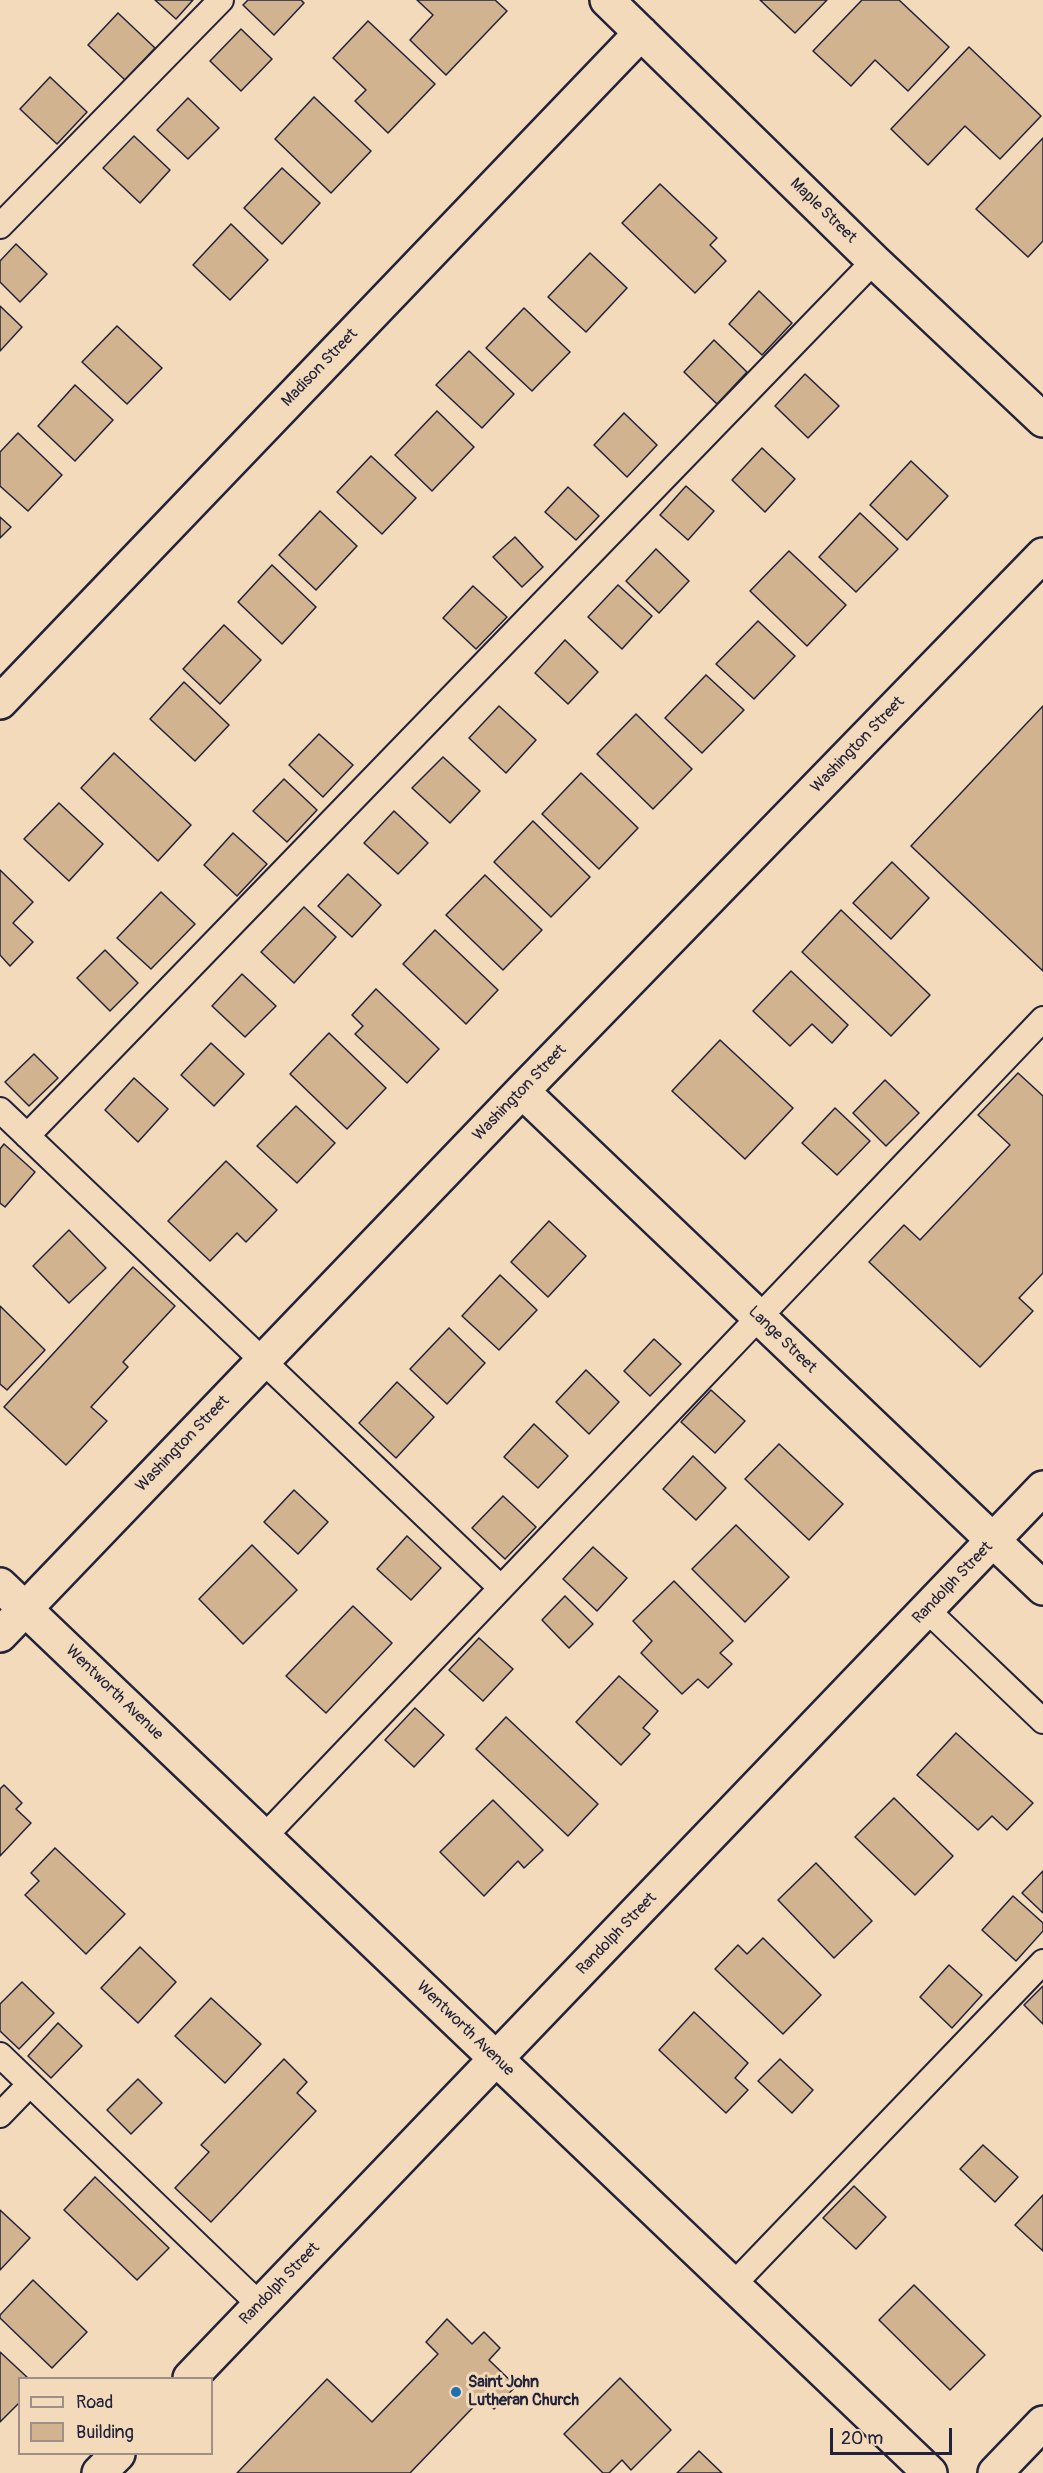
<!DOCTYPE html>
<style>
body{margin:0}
#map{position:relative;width:1043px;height:2473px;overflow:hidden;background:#f2daba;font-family:Pangolin,sans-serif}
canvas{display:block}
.legend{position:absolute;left:18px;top:2377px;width:195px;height:78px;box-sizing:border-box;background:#f2daba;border:2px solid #9f9087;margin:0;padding:8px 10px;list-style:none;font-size:18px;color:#22223b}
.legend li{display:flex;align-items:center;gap:12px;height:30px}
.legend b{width:30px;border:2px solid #9f9087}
.scale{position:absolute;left:830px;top:2428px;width:122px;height:27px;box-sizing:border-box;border:3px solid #22223b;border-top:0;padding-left:8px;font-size:18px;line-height:21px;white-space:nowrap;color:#22223b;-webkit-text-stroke:4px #f2daba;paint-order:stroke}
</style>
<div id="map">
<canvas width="1043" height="2473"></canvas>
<ul class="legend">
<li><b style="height:8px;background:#f2daba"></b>Road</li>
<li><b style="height:16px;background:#d1b38f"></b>Building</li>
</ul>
<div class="scale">20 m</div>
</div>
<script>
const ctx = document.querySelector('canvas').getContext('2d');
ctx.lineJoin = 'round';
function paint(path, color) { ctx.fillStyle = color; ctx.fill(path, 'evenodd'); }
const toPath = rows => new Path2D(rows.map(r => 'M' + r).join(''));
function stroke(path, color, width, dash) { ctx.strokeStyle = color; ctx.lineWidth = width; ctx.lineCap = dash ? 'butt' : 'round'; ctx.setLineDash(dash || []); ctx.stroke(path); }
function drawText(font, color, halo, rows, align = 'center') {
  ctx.font = font + ' Pangolin,sans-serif'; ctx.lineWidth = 6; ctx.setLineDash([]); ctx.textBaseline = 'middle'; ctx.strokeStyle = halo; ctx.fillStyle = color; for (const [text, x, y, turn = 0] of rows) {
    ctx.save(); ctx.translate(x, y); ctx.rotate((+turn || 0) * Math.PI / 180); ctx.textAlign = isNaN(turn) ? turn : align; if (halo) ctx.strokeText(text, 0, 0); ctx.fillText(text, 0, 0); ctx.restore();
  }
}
const building = toPath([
 [155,0,193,0,176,19,155,0],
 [248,0,301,0,304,3,274,35,243,5,248,0],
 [417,0,495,0,507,11,446,75,410,40,433,15,417,0],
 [760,0,827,0,795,33,760,0],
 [862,0,899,0,949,47,908,91,875,60,851,86,813,51,862,0],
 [118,13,155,48,125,80,88,45,118,13],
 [368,21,435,84,388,133,355,101,366,90,333,58,368,21],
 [241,29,272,59,241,91,210,61,241,29],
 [969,47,1041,116,1000,159,965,126,928,165,891,129,969,47],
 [50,77,87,112,57,144,20,109,50,77],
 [314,97,371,151,331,193,275,139,314,97],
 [188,98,219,128,188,159,157,130,188,98],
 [134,136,170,170,140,203,103,168,134,136],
 [1043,138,1043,241,1028,257,976,209,1043,138],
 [282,168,320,203,282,244,244,208,282,168],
 [660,184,717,238,710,245,726,261,695,293,622,223,660,184],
 [231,224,268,260,230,300,193,265,231,224],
 [16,244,47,274,20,302,0,282,0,261,16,244],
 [590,253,627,288,586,332,548,297,590,253],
 [759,291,792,323,762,355,729,324,759,291],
 [0,306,22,327,0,351,0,306],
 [524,308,570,352,532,391,486,348,524,308],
 [117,326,162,368,127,404,82,362,117,326],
 [714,340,747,372,717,404,684,372,714,340],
 [469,351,514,394,482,428,436,385,469,351],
 [805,374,839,406,808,438,775,406,805,374],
 [75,385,113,420,75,461,38,426,75,385],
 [437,411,474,447,432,491,395,455,437,411],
 [624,413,657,445,627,477,594,445,624,413],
 [18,433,62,475,28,511,0,486,0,452,18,433],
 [762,448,795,479,765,512,732,480,762,448],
 [371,456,416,498,382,534,337,492,371,456],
 [911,461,948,496,907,540,870,505,911,461],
 [686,486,714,511,688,540,660,515,686,486],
 [568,487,599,516,576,540,545,512,568,487],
 [320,511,357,546,316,590,279,555,320,511],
 [860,513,898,549,856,592,819,557,860,513],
 [0,517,11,527,0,538,0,517],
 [515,537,543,567,522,587,493,557,515,537],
 [656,549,689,581,659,613,626,581,656,549],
 [789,551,846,605,807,646,750,591,789,551],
 [272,565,316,607,282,644,238,602,272,565],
 [618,585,652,616,622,649,588,617,618,585],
 [473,586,507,617,476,649,443,618,473,586],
 [758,621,795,656,754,699,716,664,758,621],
 [224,625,261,660,220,704,183,669,224,625],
 [565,640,598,672,568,704,535,673,565,640],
 [706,675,744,710,702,753,665,718,706,675],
 [184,682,229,725,195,761,150,719,184,682],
 [499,706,536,740,506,773,469,738,499,706],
 [1043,706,1043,971,911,846,1043,706],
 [636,714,692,769,653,809,597,754,636,714],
 [319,734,353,765,323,797,289,765,319,734],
 [114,753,191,825,158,861,81,788,114,753],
 [443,757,480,791,450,823,412,788,443,757],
 [581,773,638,828,599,869,542,814,581,773],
 [284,779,317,810,287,842,253,811,284,779],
 [59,803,103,844,69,881,24,839,59,803],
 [394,811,428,843,398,874,364,843,394,811],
 [533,821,590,877,551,917,494,862,533,821],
 [233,833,267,864,237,896,204,865,233,833],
 [892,862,929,898,891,939,853,903,892,862],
 [0,870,33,902,13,923,33,942,10,966,0,955,0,870],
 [348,874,381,905,352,937,318,906,348,874],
 [485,875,542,930,503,970,446,915,485,875],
 [161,892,195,924,151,969,117,938,161,892],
 [304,907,336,937,294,983,261,952,304,907],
 [841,910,930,995,891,1036,802,952,841,910],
 [435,930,498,990,466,1024,403,964,435,930],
 [105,950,138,983,110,1011,77,978,105,950],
 [791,971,848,1025,832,1043,812,1024,790,1046,753,1011,791,971],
 [242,974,276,1006,245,1037,212,1006,242,974],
 [376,989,439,1049,407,1083,355,1034,363,1026,352,1015,376,989],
 [329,1033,386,1088,347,1129,290,1074,329,1033],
 [720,1040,793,1108,745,1159,672,1091,720,1040],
 [211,1043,244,1074,214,1106,181,1075,211,1043],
 [34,1054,58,1078,29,1106,5,1082,34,1054],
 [1018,1073,1043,1096,1043,1273,1019,1298,1033,1311,980,1367,869,1262,904,1225,920,1240,1010,1145,978,1115,1018,1073],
 [134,1078,168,1109,138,1142,105,1110,134,1078],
 [885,1080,919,1113,886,1146,853,1113,885,1080],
 [296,1106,335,1143,297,1183,257,1146,296,1106],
 [835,1108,870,1141,837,1175,802,1143,835,1108],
 [4,1144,35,1172,5,1207,0,1203,0,1149,4,1144],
 [226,1161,277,1210,246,1242,237,1233,210,1261,168,1221,226,1161],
 [549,1221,586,1256,548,1297,511,1262,549,1221],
 [69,1230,106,1268,69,1303,33,1266,69,1230],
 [133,1267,175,1306,123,1362,128,1367,91,1407,107,1421,66,1465,4,1407,133,1267],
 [500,1275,537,1310,499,1350,462,1316,500,1275],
 [0,1306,45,1350,7,1390,0,1384,0,1306],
 [449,1328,485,1363,447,1404,410,1369,449,1328],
 [654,1339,681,1364,650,1396,624,1371,654,1339],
 [586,1370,619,1402,589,1434,556,1402,586,1370],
 [397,1382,434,1417,396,1458,359,1423,397,1382],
 [711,1390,745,1421,715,1453,681,1422,711,1390],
 [534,1424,568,1456,538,1488,504,1457,534,1424],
 [779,1444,843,1504,809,1540,745,1479,779,1444],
 [693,1456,726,1488,696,1520,663,1489,693,1456],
 [294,1490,328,1522,298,1554,264,1522,294,1490],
 [503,1496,536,1527,505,1559,472,1528,503,1496],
 [736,1525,789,1577,745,1622,692,1569,736,1525],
 [407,1536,441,1568,411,1600,377,1569,407,1536],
 [252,1545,297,1590,243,1644,199,1599,252,1545],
 [593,1547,627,1578,597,1611,563,1579,593,1547],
 [674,1581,733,1641,720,1653,732,1664,708,1688,698,1679,682,1694,641,1653,652,1641,633,1621,674,1581],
 [565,1596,593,1624,569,1648,542,1620,565,1596],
 [353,1606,392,1643,326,1713,286,1676,353,1606],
 [479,1638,513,1669,483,1701,449,1670,479,1638],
 [619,1676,658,1711,643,1728,650,1734,621,1765,576,1722,619,1676],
 [415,1708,444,1735,414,1767,385,1740,415,1708],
 [506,1717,598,1804,568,1836,476,1749,506,1717],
 [956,1733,1033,1803,1007,1830,992,1816,978,1830,917,1775,956,1733],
 [4,1785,22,1803,16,1809,31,1823,0,1856,0,1789,4,1785],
 [894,1798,953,1856,915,1895,855,1837,894,1798],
 [493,1800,543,1850,524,1868,518,1861,484,1896,440,1852,493,1800],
 [55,1848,125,1914,86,1954,25,1895,39,1881,31,1873,55,1848],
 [816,1863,872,1921,834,1958,778,1900,816,1863],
 [1043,1871,1043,1913,1022,1893,1043,1871],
 [1013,1896,1043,1923,1043,1931,1016,1961,982,1930,1013,1896],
 [763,1938,821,1995,783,2034,715,1969,738,1945,747,1954,763,1938],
 [140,1947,176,1982,138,2023,101,1988,140,1947],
 [949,1965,982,1995,952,2028,920,1997,949,1965],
 [22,1982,54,2013,19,2049,0,2031,0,2004,22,1982],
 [1043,1986,1043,2024,1024,2005,1043,1986],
 [211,1998,261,2044,225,2083,175,2036,211,1998],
 [694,2012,748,2063,735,2078,748,2090,726,2113,659,2050,694,2012],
 [58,2023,82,2046,51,2078,28,2056,58,2023],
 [284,2059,307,2082,297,2093,316,2111,211,2222,175,2188,209,2152,201,2145,284,2059],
 [780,2059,813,2090,792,2113,758,2081,780,2059],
 [138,2079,162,2103,131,2134,107,2110,138,2079],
 [983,2145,1018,2177,995,2202,960,2169,983,2145],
 [95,2177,169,2248,137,2280,64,2210,95,2177],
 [854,2186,886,2217,856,2249,823,2218,854,2186],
 [1043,2195,1043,2251,1015,2225,1043,2195],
 [0,2210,30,2238,0,2270,0,2210],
 [33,2280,87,2332,52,2368,0,2318,0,2315,33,2280],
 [914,2285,985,2355,950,2390,879,2320,914,2285],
 [447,2319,472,2344,484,2332,500,2348,489,2360,516,2386,494,2409,483,2397,410,2473,237,2473,327,2379,372,2422,438,2354,426,2342,447,2319],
 [0,2352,28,2378,20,2378,20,2402,0,2422,0,2352],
 [620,2378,671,2430,631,2470,622,2460,609,2473,603,2473,564,2434,620,2378],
 [699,2451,722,2473,677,2473,699,2451]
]);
const lane = toPath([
 [0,226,221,0],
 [0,1110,501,1588],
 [27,1136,874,261],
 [927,1610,1043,1721],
 [264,1837,1043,1019],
 [0,2055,260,2305],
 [0,2115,30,2084],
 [733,2285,1043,1962]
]);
const street = toPath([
 [607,0,874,261,1043,420],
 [0,702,641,33],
 [522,1091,1043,1588],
 [0,1635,522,1091,1043,555],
 [190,2378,1043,1488],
 [99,2473,118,2454],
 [995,2473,1043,2423]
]);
const secondary = toPath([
 [0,1585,930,2473]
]);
const markers = [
 [456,2392,6,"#1f6fb2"]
];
const streetNames = [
 ["Maple Street",823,211,44],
 ["Madison Street",320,368,-46],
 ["Washington Street",858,745,-46],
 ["Washington Street",520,1093,-46],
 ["Lange Street",782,1340,44],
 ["Washington Street",183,1444,-46],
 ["Randolph Street",953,1583,-46],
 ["Wentworth Avenue",114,1693,44],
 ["Randolph Street",617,1934,-46],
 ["Wentworth Avenue",465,2029,44],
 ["Randolph Street",280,2284,-46]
];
const poiNames = [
 ["Saint John",468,2383],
 ["Lutheran Church",468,2401]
];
paint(building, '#d1b38f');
stroke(building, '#22223b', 1.5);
stroke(lane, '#22223b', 28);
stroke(street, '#22223b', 38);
stroke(secondary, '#22223b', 38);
stroke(lane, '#f2daba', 24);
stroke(street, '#f2daba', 33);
stroke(secondary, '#f2daba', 33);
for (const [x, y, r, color] of markers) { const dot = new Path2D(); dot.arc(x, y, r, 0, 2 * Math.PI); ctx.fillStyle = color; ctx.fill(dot); stroke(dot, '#f2daba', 2); }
drawText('16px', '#22223b', '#f2daba', streetNames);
drawText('bold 16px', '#22223b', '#f2daba', poiNames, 'left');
</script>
